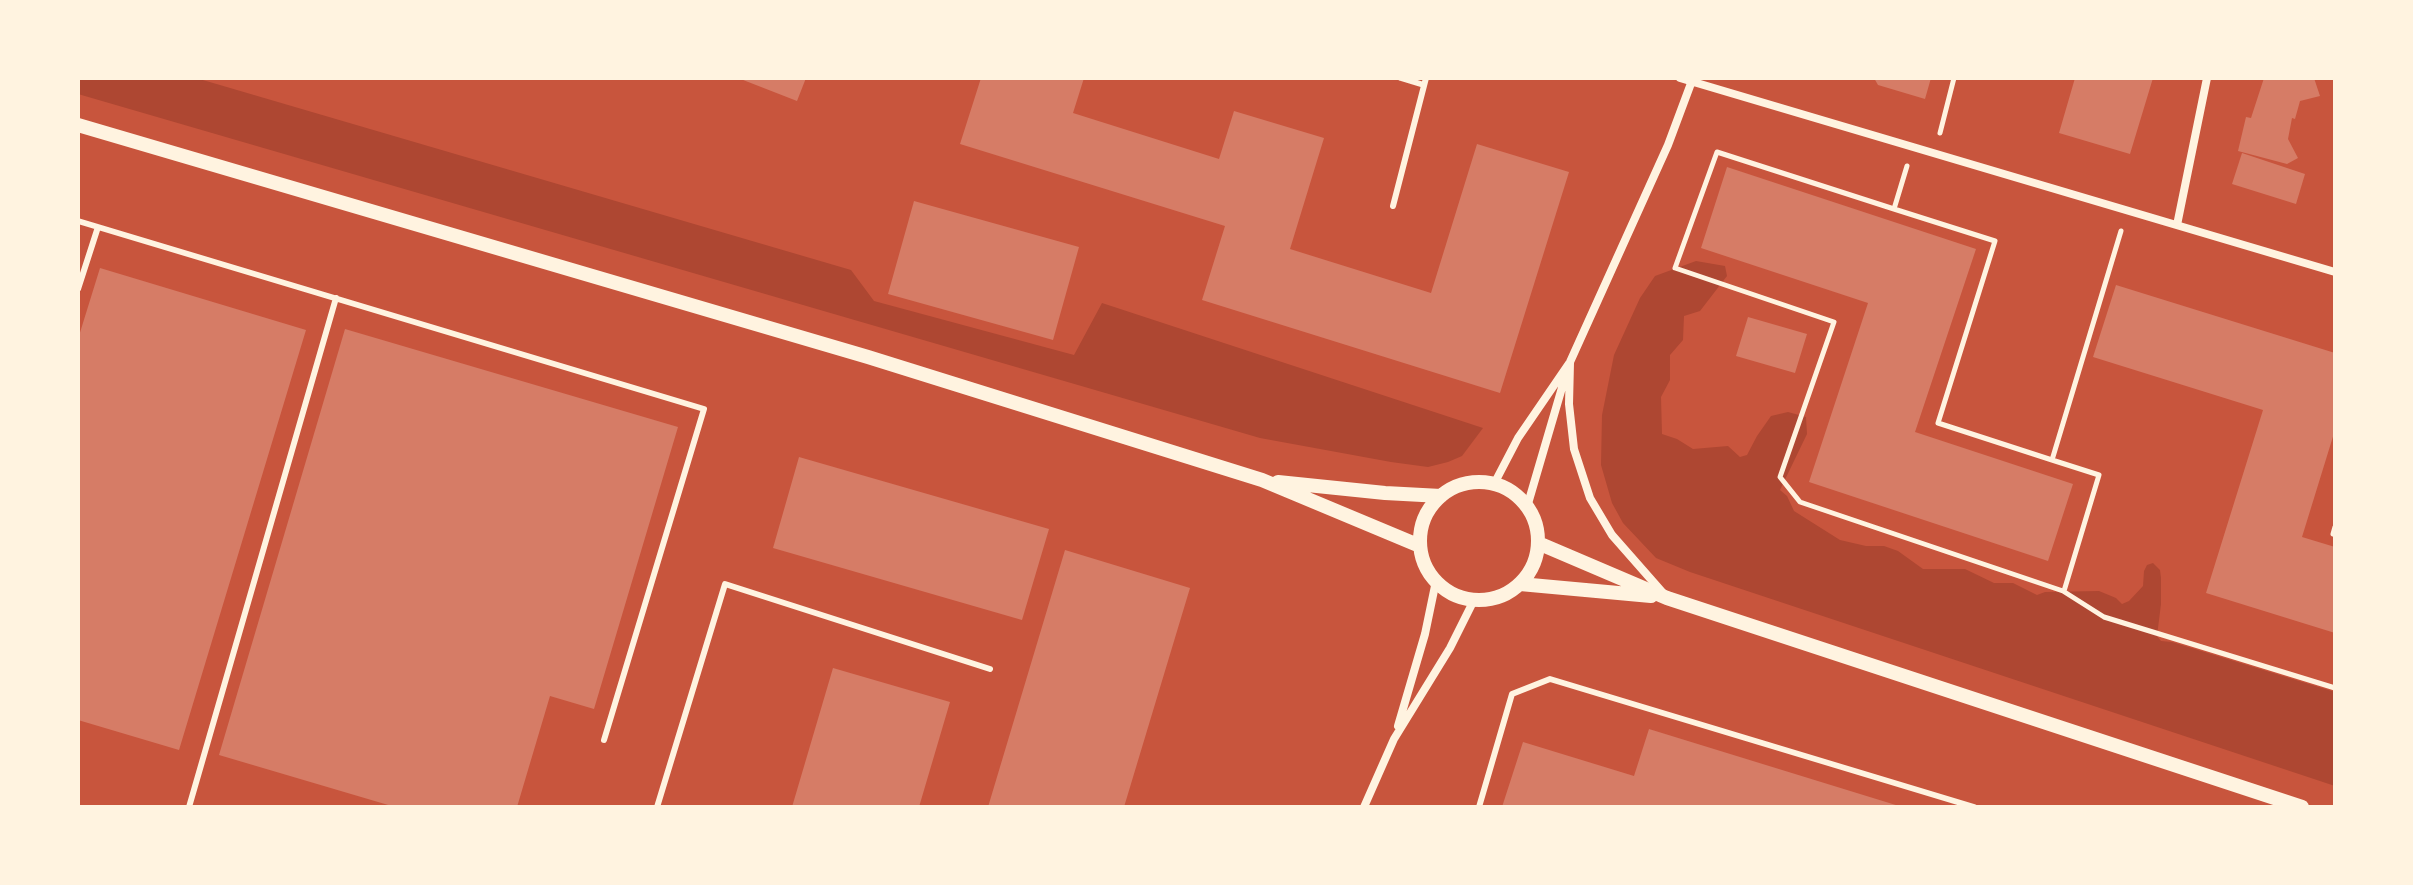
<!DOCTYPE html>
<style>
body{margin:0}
#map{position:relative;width:2413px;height:885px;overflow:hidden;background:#c8553d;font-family:"Open Sans",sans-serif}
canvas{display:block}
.frame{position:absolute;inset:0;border:80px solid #fff3e0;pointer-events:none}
</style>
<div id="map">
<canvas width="2413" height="885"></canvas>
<div class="frame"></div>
</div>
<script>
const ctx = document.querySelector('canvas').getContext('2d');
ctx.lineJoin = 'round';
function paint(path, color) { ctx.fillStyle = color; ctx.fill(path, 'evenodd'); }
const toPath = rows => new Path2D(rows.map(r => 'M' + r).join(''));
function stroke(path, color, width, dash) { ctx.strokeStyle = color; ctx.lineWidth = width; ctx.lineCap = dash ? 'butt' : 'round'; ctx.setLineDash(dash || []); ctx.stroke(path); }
const green = toPath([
 [78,78,196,78,851,270,874,301,1074,355,1102,303,1483,428,1462,456,1448,462,1428,467,1391,462,1260,438,78,94],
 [1696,261,1725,266,1727,276,1700,311,1684,316,1683,340,1670,355,1670,380,1661,397,1662,434,1677,439,1693,449,1728,446,1740,457,1747,455,1757,436,1771,416,1788,412,1806,417,1807,434,1780,490,1787,496,1794,511,1840,540,1866,546,1884,546,1898,551,1923,569,1965,569,1994,583,2013,583,2037,595,2045,592,2099,591,2116,598,2122,604,2129,601,2143,586,2144,571,2147,565,2153,563,2160,570,2161,578,2161,604,2157,636,2161,641,2172,642,2335,692,2335,786,1690,572,1656,558,1623,523,1612,503,1601,465,1602,415,1614,355,1640,298,1655,276]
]);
const building = toPath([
 [738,78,806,78,797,101],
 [981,78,1084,78,1073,113,1219,159,1234,111,1324,138,1290,249,1431,293,1477,144,1569,172,1500,393,1202,300,1225,226,960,144],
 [1874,78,1931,78,1925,99,1878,85],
 [2075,78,2153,78,2130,154,2059,133],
 [2264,78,2314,78,2320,96,2300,101,2295,119,2292,118,2288,139,2298,158,2287,164,2238,151,2246,117,2251,118],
 [2242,153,2305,174,2296,204,2232,184],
 [1727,167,1976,249,1915,432,2073,484,2048,561,1809,482,1868,303,1701,248],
 [914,201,1079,247,1053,340,888,294],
 [100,268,306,330,179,750,78,720,78,339],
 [2116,285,2335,353,2335,430,2302,537,2335,547,2335,633,2206,593,2263,410,2093,357],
 [1748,317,1807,334,1795,373,1736,356],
 [345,329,678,427,594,709,550,696,517,807,395,807,219,755],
 [799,457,1049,529,1022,620,773,548],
 [1065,550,1190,588,1124,807,988,807],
 [833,668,950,702,919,807,792,807],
 [1649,729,1899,806,1899,807,1502,807,1523,742,1634,776]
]);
const path = toPath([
 [1940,133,1954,78],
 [1907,166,1894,209,1995,241,1938,423,2052,460,2121,231],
 [1894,209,1717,152,1675,268,1834,322,1780,477,1800,502,2063,591,2104,617,2335,688],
 [2052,460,2099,475,2064,591],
 [2335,527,2333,534,2335,534]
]);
const service = toPath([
 [1401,78,1424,85],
 [1393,206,1426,78],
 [78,221,98,227,78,289],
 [98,227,704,409,604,740],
 [189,807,336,298],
 [657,807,725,584,990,669],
 [1479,807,1512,694,1550,679,1974,807]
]);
const minor = toPath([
 [1680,78,2335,272],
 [2177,225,2207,78],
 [1570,363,1569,404,1574,449,1590,498,1612,535,1663,593],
 [1494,484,1518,438,1570,362,1668,145,1693,78],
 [1527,507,1566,374],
 [1398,726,1425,634,1436,581],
 [1364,807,1394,739,1450,648,1474,600]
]);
const tertiary = toPath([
 [78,125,868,357,1262,480,1420,546],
 [1278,482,1385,493,1441,496],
 '1420 541a59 59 0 1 1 118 0a59 59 0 1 1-118 0Z',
 [1538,543,1667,598,2302,807],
 [1520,584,1651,596]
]);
paint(green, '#ae4732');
paint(building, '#d67c66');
stroke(path, '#fff3e0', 5);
stroke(service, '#fff3e0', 6);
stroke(minor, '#fff3e0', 8);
stroke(tertiary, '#fff3e0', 14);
</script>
